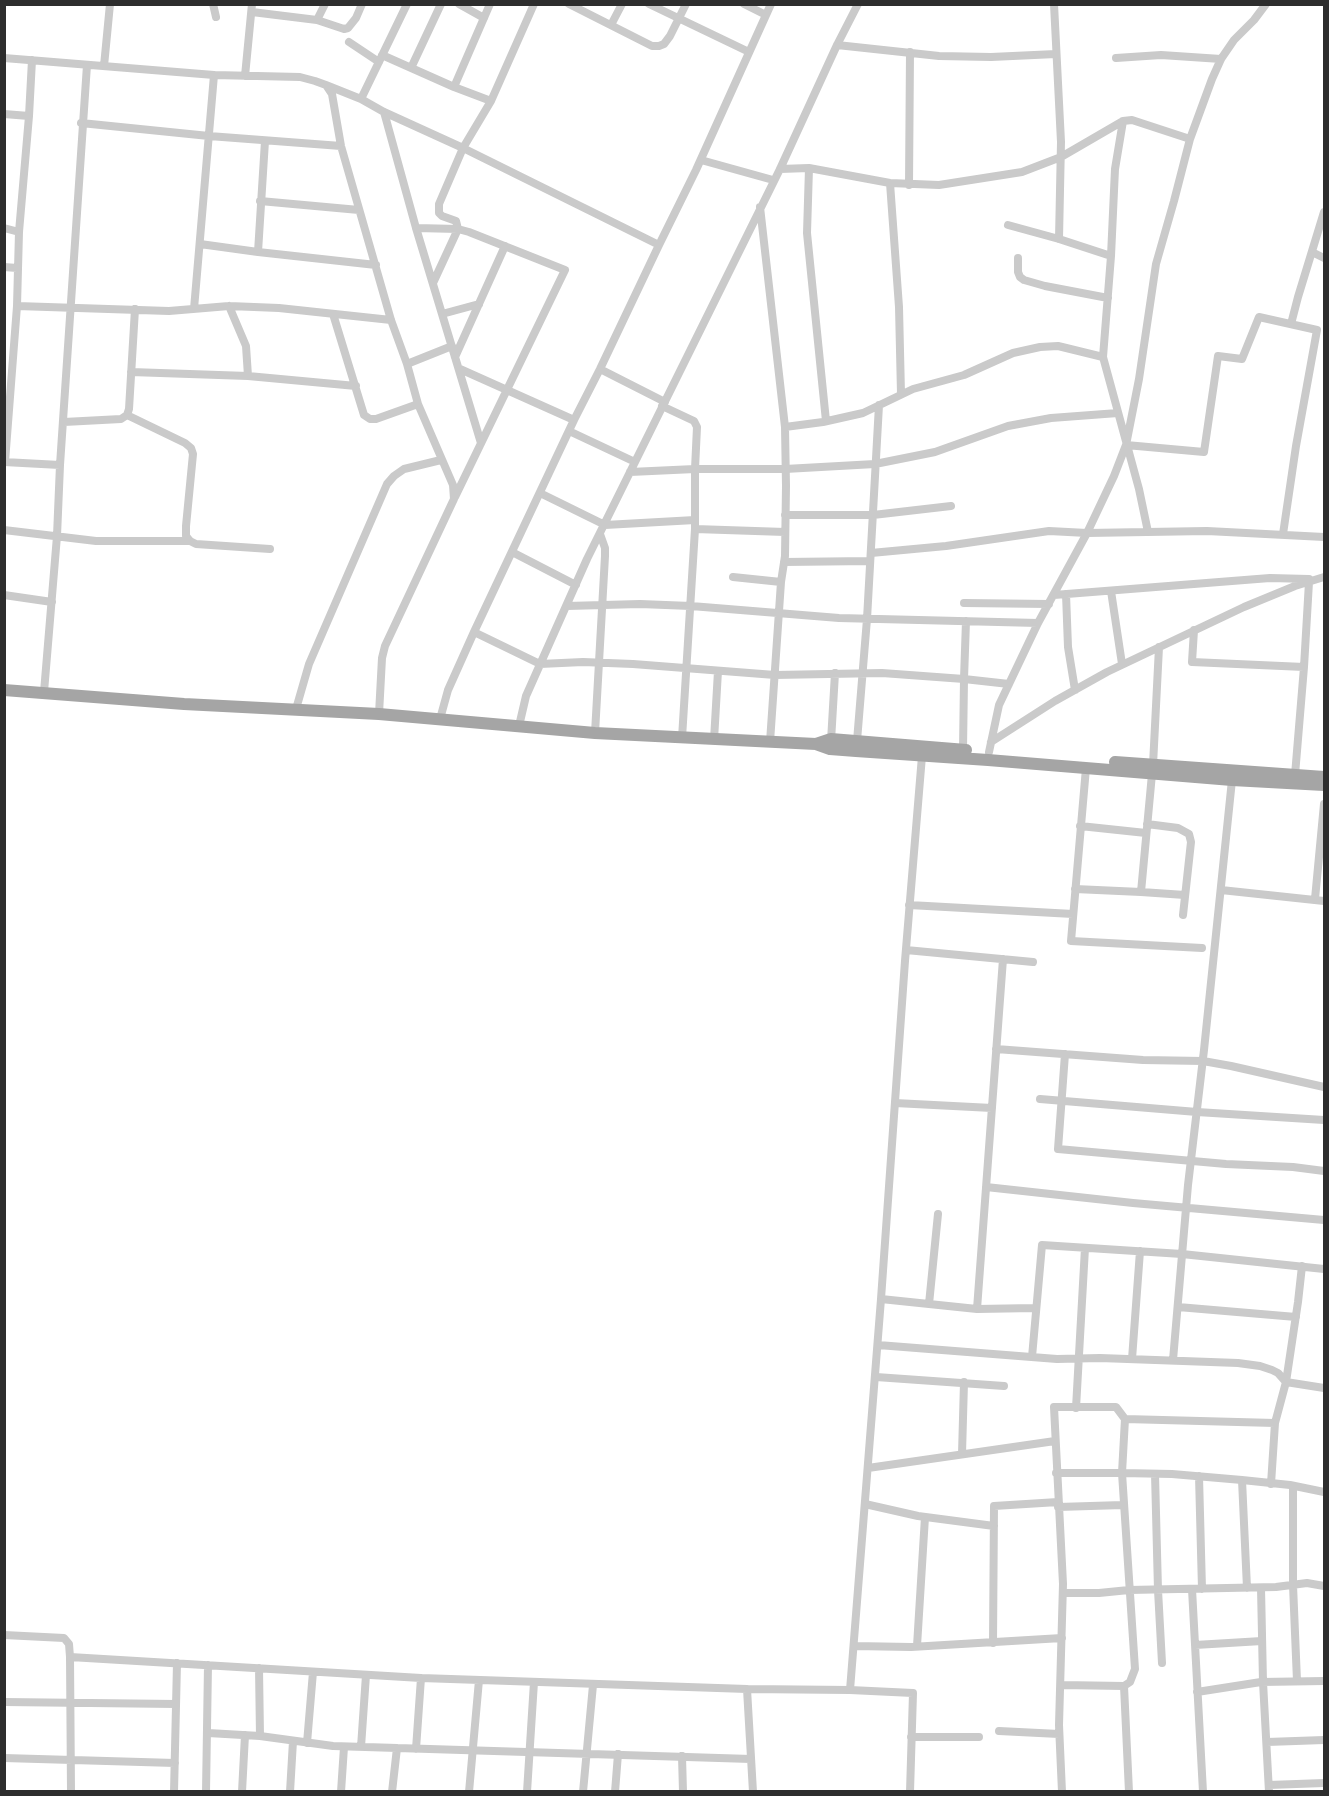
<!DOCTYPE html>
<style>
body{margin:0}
#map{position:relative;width:1329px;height:1796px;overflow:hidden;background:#fff;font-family:"Fira Sans",sans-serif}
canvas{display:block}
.frame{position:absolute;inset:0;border:6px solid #2d2d2d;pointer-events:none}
</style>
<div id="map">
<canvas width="1329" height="1796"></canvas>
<div class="frame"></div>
</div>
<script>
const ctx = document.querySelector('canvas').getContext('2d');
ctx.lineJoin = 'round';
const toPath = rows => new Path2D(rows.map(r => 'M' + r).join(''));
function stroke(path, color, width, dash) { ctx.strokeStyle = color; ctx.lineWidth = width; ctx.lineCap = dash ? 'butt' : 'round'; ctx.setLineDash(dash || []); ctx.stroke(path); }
const street = toPath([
 [213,4,216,17],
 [459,4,484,18],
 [569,4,652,46,659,46,664,44,670,36,686,4],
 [649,4,749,52],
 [744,4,766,15],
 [1054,4,1061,142,1059,239],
 [252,12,317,20,344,29,348,28,356,18,362,4],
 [317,20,325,4],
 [611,25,622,4],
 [349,42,379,62],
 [837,45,939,56,991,57,1056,54],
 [382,55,454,87,491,101],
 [4,58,214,75,300,77,315,81,326,85,332,94,341,146,391,320,407,364,418,404,453,485,454,499,385,646,382,658,379,714],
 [1116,58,1161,55,1221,59],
 [104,66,110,4],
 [411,68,441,4],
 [245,76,252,4],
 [326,85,361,99,384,112,463,148,659,245],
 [454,87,490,4],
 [361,99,407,4],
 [384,112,416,228,481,443],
 [4,114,29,116],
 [1123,121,1115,169,1111,256,1103,357,1139,489,1148,532],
 [81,123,209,136,341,146],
 [701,160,773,180],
 [809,168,807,233,826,421],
 [780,169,809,168,890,183,939,185,1022,172,1061,157,1123,121,1132,120,1190,139],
 [890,183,899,307,901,394],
 [909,185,910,52],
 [260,201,359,210],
 [760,207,785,427,786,486,785,556,781,582,770,742],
 [1008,225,1059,239,1111,256],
 [4,228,19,232],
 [416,228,458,229,469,232,565,270,455,497],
 [200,244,258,252,376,265],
 [258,252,265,141],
 [1312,252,1324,258],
 [1018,258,1018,272,1020,277,1024,280,1045,286,1108,298],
 [4,267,17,268],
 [433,283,458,229,456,221,442,216,439,213,439,204,463,148,491,101,534,4],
 [17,306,169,311,229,306,279,308,391,320],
 [229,306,246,346,248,376],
 [194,309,214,75],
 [333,314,364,415,370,419,376,419,418,404],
 [442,314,479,304],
 [1291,324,1298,297,1324,212],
 [455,357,505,246],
 [407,364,452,346],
 [460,369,574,420],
 [600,369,665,402],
 [131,372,248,376,356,386],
 [662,406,694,421,697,427,695,469,695,529,682,738],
 [127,415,185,443,191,448,193,454,186,526,186,536,190,541,196,544,270,549],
 [64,422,121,419,127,415,129,409,135,309],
 [785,427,823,422,863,413,913,389,964,375,1013,353,1040,347,1058,346,1103,357],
 [569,431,635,462],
 [1126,445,1204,452,1218,356,1242,359,1259,317,1317,330,1296,446,1283,534],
 [4,462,60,465],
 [5,462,17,306,19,232,29,116,32,60],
 [630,472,695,469,785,469,875,464,935,452,1008,426,1051,418,1118,413],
 [540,493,605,525,695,520],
 [785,515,873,515,951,506],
 [695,529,785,532],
 [4,530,96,541,190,541],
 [512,552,576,585],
 [871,553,946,546,1049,531,1087,533,1207,531,1324,537],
 [784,562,870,561],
 [733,577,781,582],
 [1111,591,1122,664],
 [1066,594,1068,647,1075,690],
 [4,595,52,602],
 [1054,595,1270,578,1309,579],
 [964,603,1049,604],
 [567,606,640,604,691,606,839,618,1038,623],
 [1194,630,1192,662,1304,667],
 [474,632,540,664,583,662,633,664,775,675,882,673,964,679,966,621],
 [44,692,57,536,60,465,87,65],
 [296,709,309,664,387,484,394,476,404,469,441,460],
 [440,719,448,690,474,632,574,420,600,369,659,245,696,170,771,4],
 [519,726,526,696,587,559,780,169,837,45,858,4],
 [595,733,605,556,605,548,600,534],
 [714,740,718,671],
 [831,741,835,673],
 [857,741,867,619,879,405],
 [991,742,1055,701,1107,672,1244,607,1295,586,1324,577],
 [963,750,964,679,1009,684],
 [989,752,999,705,1038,623,1087,533,1114,476,1126,445,1139,379,1156,264,1174,201,1190,139,1212,79,1221,59,1234,40,1254,20,1266,4],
 [1153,765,1159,647],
 [1086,768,1071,941,1202,948],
 [1295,775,1304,667,1309,582],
 [1147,824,1178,828,1189,834,1191,842,1183,915],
 [1080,826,1146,833],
 [1075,889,1141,892,1152,774],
 [1221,890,1324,901],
 [1141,892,1185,895],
 [1315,899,1324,804],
 [909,905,1073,914],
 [906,950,1033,962],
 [996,1049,1143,1060,1203,1061,1231,1066,1324,1087],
 [1065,1054,1058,1149,1226,1164,1293,1167,1324,1171],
 [1040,1099,1197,1112,1324,1120],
 [895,1103,992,1108],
 [986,1187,1133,1203,1324,1220],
 [881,1299,977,1309,1035,1308],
 [929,1304,938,1214],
 [1178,1307,1296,1317],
 [977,1309,1003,959],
 [878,1345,1057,1359,1100,1358,1238,1363,1260,1366,1272,1370,1278,1373,1286,1382,1298,1302,1302,1266],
 [1032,1357,1042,1245,1182,1254,1324,1269],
 [1132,1359,1140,1251],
 [1173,1360,1188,1185,1204,1050,1232,780],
 [876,1377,1004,1386],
 [1076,1408,1085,1248],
 [962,1454,964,1382],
 [868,1468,1055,1441],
 [1056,1473,1122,1473,1125,1419],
 [1155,1474,1158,1590,1162,1663],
 [1199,1476,1202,1589],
 [1242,1480,1247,1588],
 [1271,1484,1275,1423,1286,1382,1324,1388],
 [1293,1486,1293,1585,1297,1681],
 [865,1504,918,1516,994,1526],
 [1058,1507,1123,1505],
 [1261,1588,1263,1682,1269,1792],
 [1192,1589,1203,1792],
 [1063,1593,1099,1593,1129,1590,1276,1587,1307,1583,1324,1586],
 [4,1635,64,1638,69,1644,70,1657],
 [993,1643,994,1506,1058,1502],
 [1195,1645,1262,1641],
 [854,1646,911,1647,1062,1638],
 [917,1646,925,1517],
 [259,1668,260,1736],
 [1061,1685,1124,1686,1129,1792],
 [1124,1686,1130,1682,1135,1669,1122,1473,1172,1474,1242,1480,1290,1485,1324,1492],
 [747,1689,753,1792],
 [850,1690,913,1693,910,1792],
 [1197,1692,1261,1682,1324,1681],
 [4,1702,176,1704],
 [999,1731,1059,1734],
 [208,1733,260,1736,333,1746,751,1759],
 [911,1737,979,1737],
 [1267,1742,1324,1740],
 [307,1743,313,1672],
 [361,1747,366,1675],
 [416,1749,421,1678],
 [682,1756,683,1792],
 [4,1758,175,1763],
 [1269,1785,1324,1783],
 [71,1792,70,1657,421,1678,747,1689,850,1690,881,1299,905,961,922,756],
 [174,1792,177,1663],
 [206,1792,208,1665],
 [242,1792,245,1735],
 [290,1792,293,1741],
 [341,1792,344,1747],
 [392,1792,397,1748],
 [469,1792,479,1680],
 [527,1792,534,1682],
 [583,1792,593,1685],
 [615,1792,618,1754],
 [1062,1792,1059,1725,1063,1584,1054,1407,1116,1407,1125,1419,1275,1423]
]);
const primary = toPath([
 [4,690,184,704,379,714,595,733,816,744,830,749,856,751,988,760,1232,780,1324,785],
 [816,744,831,739,966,750],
 [1115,762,1324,777]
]);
stroke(street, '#cacaca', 8);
stroke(primary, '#a5a5a5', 12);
</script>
